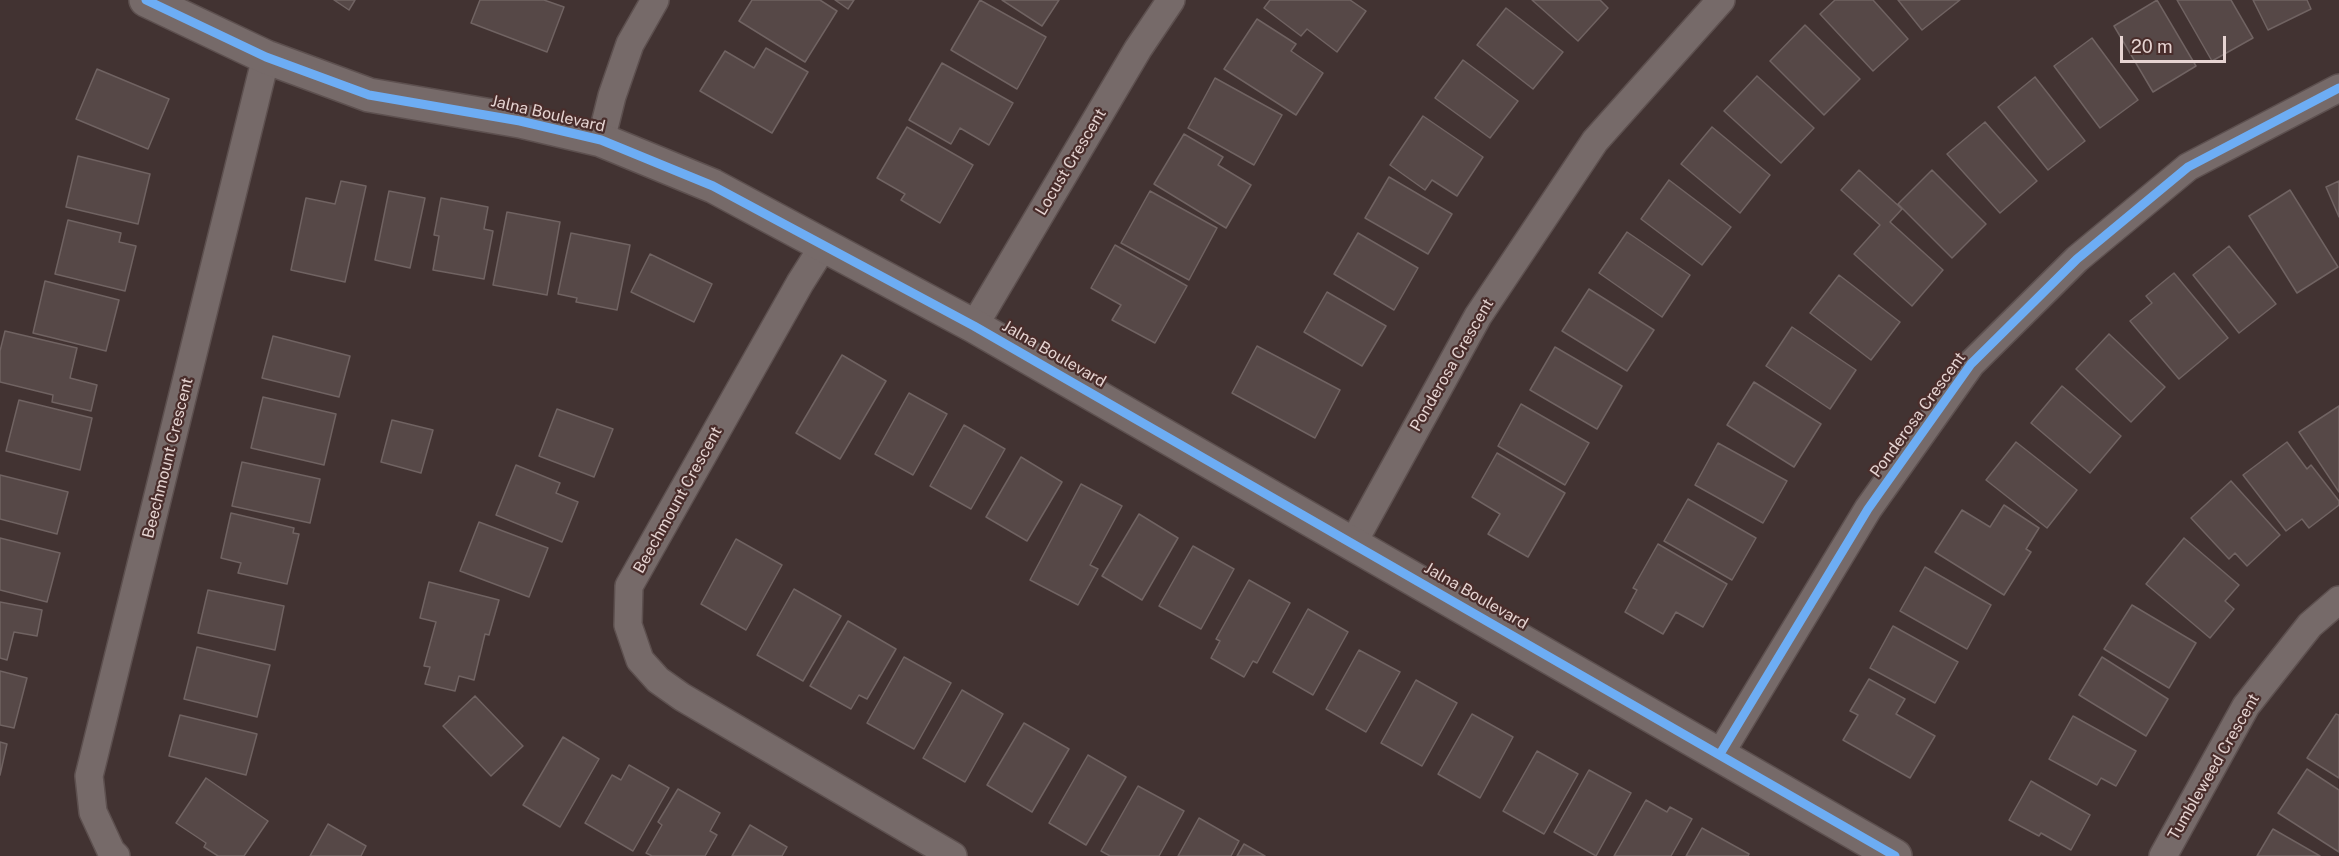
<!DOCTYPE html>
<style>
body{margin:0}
#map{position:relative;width:2339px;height:856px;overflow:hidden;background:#423332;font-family:"Public Sans",sans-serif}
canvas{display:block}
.scale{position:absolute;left:2120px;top:36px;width:106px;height:27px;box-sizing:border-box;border:3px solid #e6d4d2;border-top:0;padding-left:8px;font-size:18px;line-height:21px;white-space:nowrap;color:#e6d4d2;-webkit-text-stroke:4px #492d2b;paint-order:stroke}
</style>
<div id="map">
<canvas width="2339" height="856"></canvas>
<div class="scale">20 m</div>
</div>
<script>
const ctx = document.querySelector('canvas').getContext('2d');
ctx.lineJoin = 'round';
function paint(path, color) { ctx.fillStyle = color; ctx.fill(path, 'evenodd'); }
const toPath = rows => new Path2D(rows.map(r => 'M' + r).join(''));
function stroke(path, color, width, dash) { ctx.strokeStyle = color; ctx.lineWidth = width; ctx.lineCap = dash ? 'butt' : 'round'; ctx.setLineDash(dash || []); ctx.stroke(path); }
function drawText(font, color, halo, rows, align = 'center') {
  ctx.font = font + ' "Public Sans",sans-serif'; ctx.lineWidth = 4.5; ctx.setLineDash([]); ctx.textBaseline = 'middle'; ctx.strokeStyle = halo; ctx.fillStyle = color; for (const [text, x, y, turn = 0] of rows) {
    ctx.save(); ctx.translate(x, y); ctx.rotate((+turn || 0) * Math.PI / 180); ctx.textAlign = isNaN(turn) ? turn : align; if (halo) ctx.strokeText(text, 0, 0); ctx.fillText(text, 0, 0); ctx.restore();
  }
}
const building = toPath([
 [334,0,355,0,349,10,334,0],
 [480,0,544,0,564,7,547,52,471,23,480,0],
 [752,0,820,0,837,11,805,62,739,21,752,0],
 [835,0,854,0,848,9,835,0],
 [980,0,1046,37,1017,89,951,50,980,0],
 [1002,0,1059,0,1042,26,1002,0],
 [1270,0,1350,0,1366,11,1337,52,1307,29,1301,36,1264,8,1270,0],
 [1532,0,1600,0,1608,8,1578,41,1532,0],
 [1835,0,1873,0,1908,39,1873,71,1820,14,1835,0],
 [1898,0,1960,0,1922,30,1898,0],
 [2157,0,2196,66,2153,92,2114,26,2157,0],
 [2177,0,2231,0,2253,38,2212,61,2177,0],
 [2253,0,2307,0,2311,9,2268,30,2253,0],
 [1506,8,1563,52,1533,89,1477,45,1506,8],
 [1257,19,1296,44,1291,51,1323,73,1296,115,1224,69,1257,19],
 [1805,25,1860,79,1824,115,1770,61,1805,25],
 [2092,38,2138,100,2100,128,2054,66,2092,38],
 [766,48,808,72,772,133,700,91,725,51,754,68,766,48],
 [1463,60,1518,101,1490,138,1435,98,1463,60],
 [942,63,1013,103,989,145,960,128,951,144,909,120,942,63],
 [97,69,169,99,148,149,76,119,97,69],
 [1757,76,1814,128,1781,163,1724,111,1757,76],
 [2035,77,2085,141,2048,170,1998,107,2035,77],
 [1215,78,1282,115,1254,165,1188,128,1215,78],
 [1423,116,1483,157,1457,196,1432,180,1425,190,1390,165,1423,116],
 [1985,122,2037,181,2000,213,1947,154,1985,122],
 [907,127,973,165,940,223,901,200,905,194,877,178,907,127],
 [1712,127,1770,175,1740,213,1681,164,1712,127],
 [1184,134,1223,157,1218,165,1251,185,1226,228,1154,184,1184,134],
 [78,156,150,174,138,224,66,207,78,156],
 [1859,170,1902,209,1890,222,1943,270,1912,306,1854,254,1880,225,1841,190,1859,170],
 [1932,170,1986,224,1952,258,1898,204,1932,170],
 [1389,177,1452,214,1428,254,1365,218,1389,177],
 [1669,180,1731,227,1702,265,1641,219,1669,180],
 [341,181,366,186,345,282,291,270,306,198,335,204,341,181],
 [2339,181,2339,217,2326,187,2339,181],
 [2290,190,2338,267,2297,293,2249,216,2290,190],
 [389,191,425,198,410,268,375,260,389,191],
 [1150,191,1217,228,1189,280,1121,243,1150,191],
 [441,198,488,207,484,229,493,231,484,279,433,270,439,236,434,235,441,198],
 [507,212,560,222,547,295,493,285,507,212],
 [68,220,121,233,119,242,136,246,125,291,55,274,68,220],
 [1627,232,1690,275,1662,317,1599,273,1627,232],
 [571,233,630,245,617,310,576,302,577,298,558,294,571,233],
 [1358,233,1418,268,1394,310,1334,274,1358,233],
 [1115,245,1187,286,1155,343,1112,320,1121,305,1091,288,1115,245],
 [2229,246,2276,304,2239,333,2193,275,2229,246],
 [650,254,712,284,694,322,631,292,650,254],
 [2174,273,2228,338,2179,379,2130,321,2152,303,2146,296,2174,273],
 [1839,275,1900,322,1871,360,1810,313,1839,275],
 [45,281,119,300,106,351,33,333,45,281],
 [1589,289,1654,330,1627,371,1562,331,1589,289],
 [1327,292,1386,326,1362,366,1304,332,1327,292],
 [1792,327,1856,370,1830,409,1766,366,1792,327],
 [5,331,77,348,70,378,97,385,91,411,52,402,53,395,0,382,0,351,5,331],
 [2109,334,2165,387,2131,422,2076,369,2109,334],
 [273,336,350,356,339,397,262,378,273,336],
 [1257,346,1340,390,1315,438,1232,393,1257,346],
 [1555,347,1622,386,1597,429,1530,390,1555,347],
 [842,355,886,381,840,459,796,433,842,355],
 [1754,382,1821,424,1794,467,1727,425,1754,382],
 [2062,386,2121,436,2090,473,2031,423,2062,386],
 [909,393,947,414,913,475,875,454,909,393],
 [263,397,336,414,324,465,251,448,263,397],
 [19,400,92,418,80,470,6,451,19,400],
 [1521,404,1589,443,1565,485,1498,446,1521,404],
 [2339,406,2339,492,2299,432,2339,406],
 [557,409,613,429,594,477,539,456,557,409],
 [392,420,433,430,421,473,381,462,392,420],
 [964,425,1005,449,971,509,930,486,964,425],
 [2016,442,2077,490,2047,528,1986,480,2016,442],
 [2287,442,2307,469,2311,465,2339,501,2339,505,2309,528,2302,519,2286,531,2243,475,2287,442],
 [1718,443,1787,481,1763,523,1695,485,1718,443],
 [1497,453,1565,493,1528,557,1488,534,1500,514,1472,497,1497,453],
 [1021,457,1062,482,1027,541,986,517,1021,457],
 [242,462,320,479,310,523,232,506,242,462],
 [516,465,560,483,556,493,578,502,562,542,496,515,516,465],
 [0,475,68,492,57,534,0,519,0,475],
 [2231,481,2280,535,2247,566,2235,553,2229,559,2191,518,2231,481],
 [1081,484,1122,506,1090,565,1098,569,1078,605,1030,580,1081,484],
 [1688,499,1756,538,1732,580,1664,541,1688,499],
 [2004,505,2039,528,2026,549,2031,552,2004,595,1935,552,1962,510,1990,527,2004,505],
 [231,513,294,528,293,533,299,534,287,584,238,573,241,563,221,558,231,513],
 [1139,514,1178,538,1142,600,1102,576,1139,514],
 [479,522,548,548,529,597,460,571,479,522],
 [0,538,60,553,47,602,0,590,0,538],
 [2184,538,2239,585,2225,601,2234,609,2210,638,2146,584,2184,538],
 [736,539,782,565,746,630,701,604,736,539],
 [1658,544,1727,584,1703,627,1676,612,1663,634,1625,612,1637,590,1633,588,1658,544],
 [1193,546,1234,569,1201,629,1159,606,1193,546],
 [1925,567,1991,605,1967,649,1900,611,1925,567],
 [1249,580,1290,603,1257,663,1253,661,1244,677,1211,658,1220,641,1216,639,1249,580],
 [429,582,499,600,489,635,485,634,474,680,459,676,455,691,425,684,430,667,424,666,436,622,420,618,429,582],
 [794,589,841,616,803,681,757,655,794,589],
 [208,590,284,606,275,650,198,633,208,590],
 [0,602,42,610,37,636,14,632,7,660,0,658,0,602],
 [2132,605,2196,643,2169,688,2104,649,2132,605],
 [1308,609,1348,632,1313,695,1273,672,1308,609],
 [848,621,896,649,867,699,859,695,851,709,810,686,848,621],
 [1893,626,1958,662,1935,703,1870,668,1893,626],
 [197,647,270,665,257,717,184,699,197,647],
 [1359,650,1400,672,1366,732,1326,709,1359,650],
 [904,657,951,683,914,749,867,723,904,657],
 [2102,657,2168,699,2146,736,2079,695,2102,657],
 [0,671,27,678,14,728,0,725,0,671],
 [1869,679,1905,699,1896,714,1935,736,1910,778,1843,740,1858,715,1850,711,1869,679],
 [1416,680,1457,703,1422,766,1381,743,1416,680],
 [962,690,1003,714,965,782,923,758,962,690],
 [475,696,523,746,491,776,443,726,475,696],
 [1472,714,1513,737,1480,798,1438,774,1472,714],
 [2336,714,2339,715,2339,778,2307,758,2336,714],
 [180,715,257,734,246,775,169,756,180,715],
 [2073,716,2136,751,2116,786,2101,778,2097,785,2049,759,2073,716],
 [1024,723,1069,749,1032,812,987,785,1024,723],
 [563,737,599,759,560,827,523,805,563,737],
 [0,742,7,744,0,775,0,742],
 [1537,751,1578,774,1544,834,1503,811,1537,751],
 [1088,755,1126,777,1086,845,1049,823,1088,755],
 [629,765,669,788,633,851,585,823,612,775,621,780,629,765],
 [2307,769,2339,790,2339,852,2278,813,2307,769],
 [1589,770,1631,793,1596,856,1554,832,1589,770],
 [206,778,268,821,244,856,218,856,204,847,206,843,176,823,206,778],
 [2031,781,2090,815,2071,850,2041,833,2039,836,2009,820,2031,781],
 [1138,786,1184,811,1159,856,1110,856,1101,851,1138,786],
 [678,789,720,813,710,831,717,835,705,856,652,856,646,853,662,825,658,822,678,789],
 [1646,800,1667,812,1670,807,1692,819,1671,856,1614,856,1646,800],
 [1199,818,1239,841,1231,856,1178,856,1199,818],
 [328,824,366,846,361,856,310,856,328,824],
 [750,825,787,847,782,856,732,856,750,825],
 [1702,828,1749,854,1748,856,1686,856,1702,828],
 [2273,829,2320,856,2257,856,2273,829],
 [1244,844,1265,856,1237,856,1244,844]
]);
const street = toPath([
 [601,140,612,96,630,44,655,0],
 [824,245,800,283,629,586,628,625,640,660,658,680,682,697,953,856],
 [974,326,1138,49,1171,0],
 [1353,543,1478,316,1595,141,1721,0],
 [1720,754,1868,509,1971,364,2077,259,2188,167,2339,88],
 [116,856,111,851,93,812,89,776,266,57],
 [2163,856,2246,706,2310,625,2339,600]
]);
const secondary = toPath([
 [146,0,266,57,369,95,520,121,601,140,713,186,974,326,1895,856]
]);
const cycleway = toPath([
 [146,0,266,57,369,95,520,121,601,140,713,186,974,326,1895,856],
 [1720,754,1868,509,1971,364,2077,259,2188,167,2339,88]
]);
const streetNames = [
 ["Jalna Boulevard",548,114,13],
 ["Locust Crescent",1071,162,-59],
 ["Jalna Boulevard",1054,354,30],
 ["Ponderosa Crescent",1452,365,-60],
 ["Ponderosa Crescent",1918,415,-54],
 ["Beechmount Crescent",168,458,-76],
 ["Beechmount Crescent",678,500,-61],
 ["Jalna Boulevard",1476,596,30],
 ["Tumbleweed Crescent",2214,767,-60]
];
paint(building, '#564847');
stroke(building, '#706362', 1.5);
stroke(street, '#5d504f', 30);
stroke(secondary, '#5d504f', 36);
stroke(street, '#766a69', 27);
stroke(secondary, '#766a69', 33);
stroke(cycleway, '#6dadf4', 9);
drawText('16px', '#e6d4d2', '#492d2b', streetNames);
</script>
